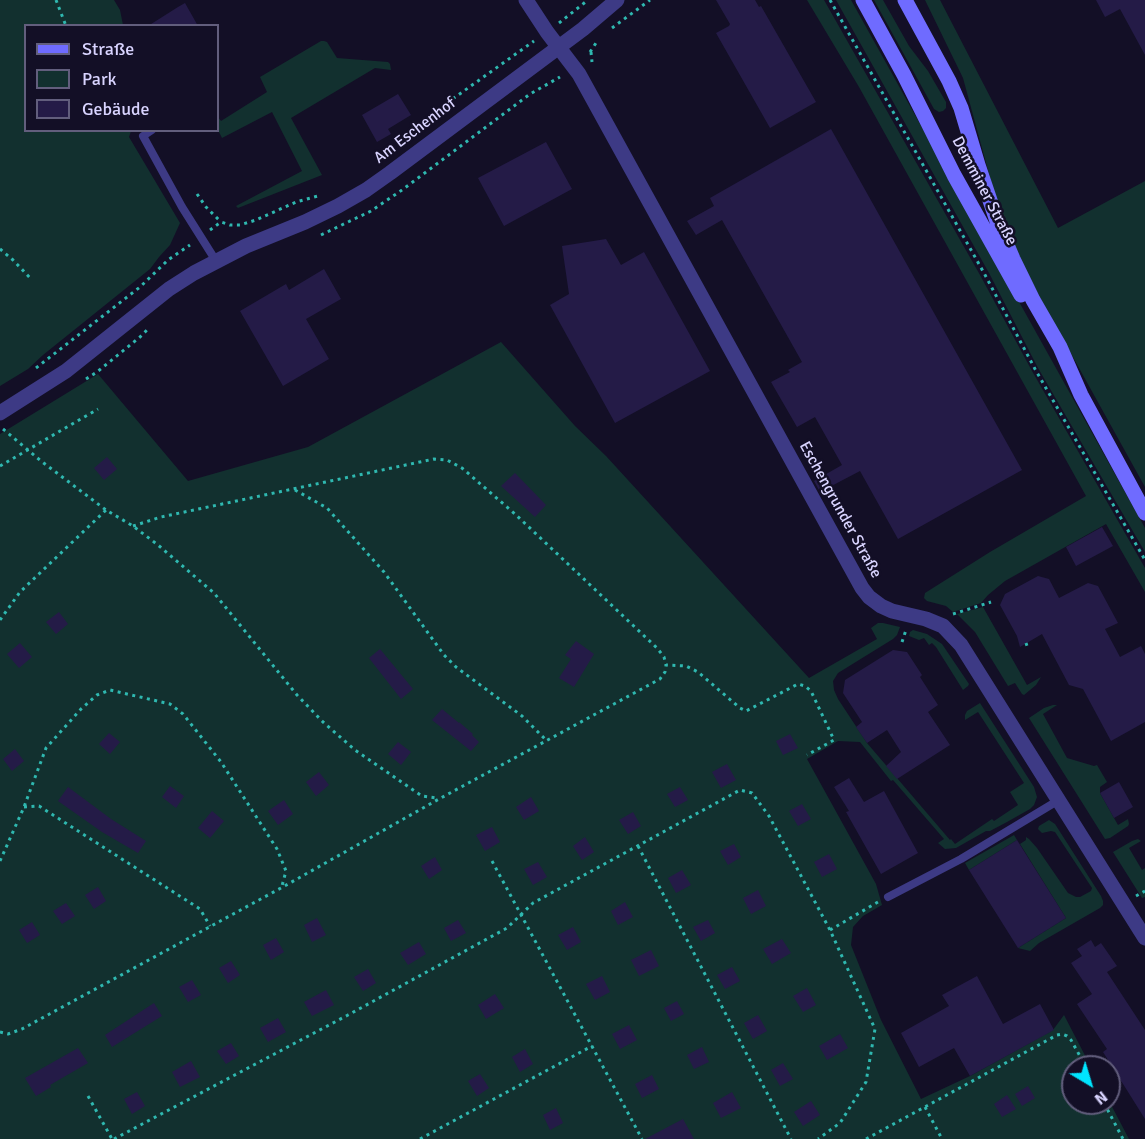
<!DOCTYPE html>
<meta charset="utf-8">
<style>
body{margin:0}
#map{position:relative;width:1145px;height:1139px;overflow:hidden;background:#130f26;font-family:Signika,sans-serif}
canvas{display:block}
.legend{position:absolute;left:24px;top:24px;width:195px;height:108px;box-sizing:border-box;background:#130f26;border:2px solid #625e7d;margin:0;padding:8px 10px;list-style:none;font-size:18px;color:#d9d4ff}
.legend li{display:flex;align-items:center;gap:12px;height:30px}
.legend b{width:30px;border:2px solid #625e7d}
.north{position:absolute;left:1061px;top:1055px;width:60px;height:60px;box-sizing:border-box;background:#130f26;border:2px solid #625e7d;border-radius:50%;rotate:142deg;font-size:16px;font-weight:700;line-height:24px;text-align:center;color:#d9d4ff}
.north::after{content:'';display:block;margin:auto;width:21px;height:27px;background:#00e5ff;clip-path:polygon(50% 0,100% 100%,50% 72%,0 100%)}
</style>
<div id="map">
<canvas width="1145" height="1139"></canvas>
<ul class="legend">
<li><b style="height:8px;background:#6f6bff"></b>Straße</li>
<li><b style="height:16px;background:#12302f"></b>Park</li>
<li><b style="height:16px;background:#241b47"></b>Gebäude</li>
</ul>
<div class="north">N</div>
</div>
<script>
const ctx = document.querySelector('canvas').getContext('2d');
ctx.lineJoin = 'round';
function paint(path, color) { ctx.fillStyle = color; ctx.fill(path, 'evenodd'); }
const toPath = rows => new Path2D(rows.map(r => 'M' + r).join(''));
function stroke(path, color, width, dash) { ctx.strokeStyle = color; ctx.lineWidth = width; ctx.lineCap = dash ? 'butt' : 'round'; ctx.setLineDash(dash || []); ctx.stroke(path); }
function drawText(font, color, halo, rows, align = 'center') {
  ctx.font = font + ' Signika,sans-serif'; ctx.lineWidth = 5; ctx.setLineDash([]); ctx.textBaseline = 'middle'; ctx.strokeStyle = halo; ctx.fillStyle = color; for (const [text, x, y, turn = 0] of rows) {
    ctx.save(); ctx.translate(x, y); ctx.rotate((+turn || 0) * Math.PI / 180); ctx.textAlign = isNaN(turn) ? turn : align; if (halo) ctx.strokeText(text, 0, 0); ctx.fillText(text, 0, 0); ctx.restore();
  }
}
const green = toPath([
 [0,0,114,0,120,10,123,25,26,26,26,130,131,131,129,137,180,223,170,245,159,257,150,269,43,355,28,369,0,386],
 [807,0,824,0,980,275,1032,371,1145,568,1145,592,1106,524,1005,581,988,595,981,603,953,612,946,606,927,601,924,598,925,593,990,552,1086,496,859,87],
 [836,0,851,0,1145,528,1145,552,1038,368,989,273],
 [874,0,883,0,909,46,928,71,946,102,946,108,943,111,939,112,934,109],
 [925,0,940,0,1058,228,1145,181,1145,487,1038,294,1015,248,995,196,963,78],
 [321,41,324,41,327,42,337,58,388,62,390,64,391,70,375,68,291,118,322,175,238,208,236,206,302,171,272,112,222,138,218,130,218,117,221,121,267,92,260,77],
 [501,342,575,426,606,456,809,678,877,639,871,628,878,623,883,623,900,627,897,635,893,639,838,673,833,681,834,690,838,699,867,743,950,840,951,839,955,844,992,819,994,821,1018,805,1010,792,1024,783,978,712,965,720,965,715,967,711,980,703,1034,787,1037,797,1034,805,1030,809,1007,822,990,831,986,831,956,848,945,849,938,843,944,839,893,780,891,781,860,742,838,741,807,759,876,884,882,905,863,916,853,927,851,945,881,1020,921,1099,970,1076,1053,1030,1064,1015,1091,1067,1073,1067,1073,1103,1109,1103,1109,1101,1129,1139,0,1139,0,434,98,374,188,481,308,447],
 [983,607,1027,685,1041,677,1036,685,1024,695,1022,694,1015,683,1008,686,975,632,957,614],
 [913,630,927,634,942,644,969,684,968,686,963,690,936,647,932,643,929,645,924,638,919,640,909,636,910,632],
 [1053,705,1057,705,1043,714,1067,758,1094,766,1097,765,1107,782,1100,787,1100,793,1114,818,1118,825,1128,819,1129,824,1128,826,1110,838,1105,839,1029,718,1044,708],
 [1049,820,1055,824,1101,896,1103,901,1103,905,1100,908,1039,943,1030,951,1018,948,1066,918,1020,844,1026,840,1026,837,1029,839,1037,848,1068,893,1076,897,1080,897,1091,891,1092,888,1055,832,1051,831,1042,833,1038,829,1039,826],
 [1014,835,1017,840,969,870,965,863],
 [1138,839,1141,841,1129,848,1142,870,1145,868,1145,897,1142,898,1113,852,1132,841]
]);
const building = toPath([
 [716,0,755,0,759,7,761,6,816,102,770,128,716,33,729,26,730,24],
 [1096,0,1145,0,1145,55,1120,9,1105,17],
 [185,3,198,26,148,26,178,7],
 [398,94,411,115,388,129,391,134,377,142,362,115],
 [831,129,1022,470,898,539,860,471,820,492,814,481,842,465,815,417,797,427,771,382,790,372,788,370,802,362,722,220,696,235,687,221,714,206,710,198],
 [546,142,572,189,504,226,478,178],
 [606,239,621,265,644,252,710,371,615,423,550,305,569,294,562,246],
 [324,269,341,299,306,319,329,359,283,386,240,311,286,284,289,290],
 [107,457,117,469,104,480,94,468],
 [515,473,546,505,535,517,501,486],
 [1102,527,1113,546,1076,566,1066,547],
 [1038,576,1049,579,1059,598,1088,583,1098,586,1118,623,1105,629,1120,657,1141,646,1145,654,1145,722,1111,741,1083,689,1069,685,1042,634,1020,647,1017,636,1000,605,1005,594],
 [59,612,68,624,56,634,46,622],
 [576,641,594,654,574,687,559,678,571,659,565,655],
 [20,643,32,657,19,668,7,654],
 [380,649,413,689,401,699,369,658],
 [893,650,907,652,922,675,920,677,938,705,928,712,950,745,897,779,886,766,901,752,887,730,867,743,856,727,862,722,843,693,845,680],
 [442,709,459,723,459,722,473,734,472,735,479,742,471,751,432,720],
 [109,733,120,742,110,754,99,744],
 [790,734,798,748,783,755,776,741],
 [398,742,411,752,401,765,388,754],
 [15,749,24,761,12,771,3,759],
 [727,764,736,780,721,788,712,772],
 [319,772,329,785,316,796,306,782],
 [849,778,864,802,884,791,918,853,881,874,846,812,849,811,834,787],
 [1119,782,1133,807,1114,818,1100,793],
 [170,786,184,796,176,808,162,797],
 [68,787,111,819,146,841,138,853,102,832,58,801],
 [680,787,688,800,675,807,667,794],
 [531,797,539,811,524,820,516,807],
 [284,800,293,814,278,825,268,811],
 [802,804,811,819,798,826,789,811],
 [212,811,224,821,210,838,198,828],
 [633,812,641,826,628,834,619,820],
 [492,827,500,842,485,851,476,835],
 [585,837,594,852,582,860,573,846],
 [1017,840,1066,918,1018,948,969,870],
 [734,844,741,857,728,865,720,851],
 [829,854,837,869,822,877,814,862],
 [435,857,442,870,429,879,421,866],
 [538,862,547,877,533,885,524,869],
 [682,870,691,885,676,893,668,878],
 [98,887,106,901,94,909,85,895],
 [758,890,766,906,751,914,743,898],
 [625,902,633,917,618,925,611,911],
 [66,903,75,916,62,924,53,911],
 [317,918,326,935,312,942,304,925],
 [458,920,466,933,451,941,444,928],
 [708,920,715,933,701,941,693,927],
 [32,922,40,935,27,943,19,930],
 [573,927,581,942,567,950,558,935],
 [276,938,284,952,271,960,263,945],
 [782,939,791,953,772,964,763,949],
 [1091,940,1095,947,1101,943,1117,966,1107,972,1145,1030,1145,1119,1103,1052,1107,1049,1077,1004,1092,994,1071,963,1082,956,1077,949],
 [419,942,426,954,408,965,400,953],
 [651,950,659,966,639,976,631,960],
 [231,961,240,975,228,983,219,968],
 [732,967,740,981,725,989,717,975],
 [368,969,376,983,363,991,354,977],
 [602,976,610,992,595,1000,586,984],
 [977,976,1003,1024,1040,1004,1054,1030,970,1076,954,1048,919,1067,901,1033,949,1006,942,995],
 [192,980,201,995,188,1002,179,987],
 [807,988,816,1005,803,1012,793,996],
 [326,990,334,1005,312,1016,304,1002],
 [495,994,504,1008,486,1019,478,1005],
 [677,1001,684,1014,671,1021,664,1008],
 [154,1003,162,1016,112,1047,105,1035],
 [758,1015,767,1031,753,1039,744,1023],
 [278,1018,286,1032,268,1042,260,1028],
 [629,1025,637,1040,620,1049,612,1034],
 [840,1034,848,1048,827,1060,819,1046],
 [231,1043,239,1056,226,1064,217,1051],
 [702,1047,709,1062,694,1069,687,1055],
 [78,1048,88,1063,50,1085,51,1087,36,1096,25,1078],
 [525,1049,533,1064,520,1072,512,1057],
 [191,1061,200,1077,180,1087,172,1072],
 [783,1063,793,1079,780,1086,771,1070],
 [480,1074,489,1088,477,1096,468,1081],
 [652,1075,659,1089,642,1098,635,1084],
 [1028,1086,1035,1098,1022,1106,1015,1094],
 [137,1092,145,1106,132,1114,124,1099],
 [732,1092,741,1108,721,1118,713,1103],
 [1007,1095,1016,1109,1002,1117,994,1104],
 [811,1101,820,1115,803,1126,794,1112],
 [556,1108,563,1123,550,1130,543,1115],
 [683,1119,694,1139,645,1139]
]);
const path = toPath([
 [56,0,66,26],
 [830,0,984,273,1035,369,1145,560],
 [559,23,588,0],
 [612,28,650,0],
 [590,52,598,40],
 [591,52,592,62],
 [413,133,454,98,534,41],
 [197,194,206,207,221,222],
 [210,230,221,222,230,225,240,225,256,220,296,202,318,196],
 [321,235,371,211,402,190,530,94,560,77],
 [0,249,13,260,32,280],
 [36,368,140,287,168,260,190,245],
 [86,379,97,372,140,337,148,329],
 [3,429,41,461,106,510,133,526,158,545,214,593,297,695,323,722,355,750,422,796,437,798],
 [0,466,98,409],
 [295,490,327,508,384,572,444,655,456,667,522,716,546,740],
 [133,526,161,517,434,459,447,460,462,468,515,514,657,648,664,657,666,665,686,666,698,672,740,708,746,711,798,684,805,686,811,691,834,740,807,755],
 [953,614,991,602],
 [0,620,20,592,106,510],
 [902,642,906,630],
 [1026,643,1027,646],
 [24,807,39,806,200,909,210,926],
 [638,846,791,1139],
 [0,861,24,807,46,748,81,709,97,695,110,690,170,704,183,714,221,762,277,849,286,871,282,886],
 [492,861,642,1139],
 [1136,896,1145,891],
 [830,930,878,902],
 [0,1032,8,1034,22,1029,281,888,439,799,660,679,665,672,666,665],
 [88,1096,112,1139],
 [1104,1103,1123,1139],
 [925,1107,942,1139],
 [114,1139,348,1015,507,928,533,903,740,790,752,793,769,816,830,930,875,1029,866,1082,840,1123,818,1139],
 [420,1139,592,1046],
 [866,1139,1057,1035,1062,1034,1067,1036,1071,1040,1086,1067]
]);
const lane = toPath([
 [152,130,143,136,182,207,216,261],
 [888,897,961,859,1059,800]
]);
const street = toPath([
 [526,0,547,32,579,74,862,588,869,597,881,606,892,611,926,619,943,626,961,645,1145,938],
 [0,413,66,371,169,289,194,273,246,246,305,222,338,206,366,190,390,173,583,29,617,0]
]);
const secondary = toPath([
 [863,0,904,75,954,175,1021,295],
 [905,0,949,81,961,108,978,165,998,224,1013,259,1033,300,1060,347,1081,395,1145,513]
]);
const streetNames = [
 ["Am Eschenhof",415,131,-37],
 ["Demminer Straße",984,191,62],
 ["Eschengrunder Straße",840,510,61]
];
paint(green, '#12302f');
paint(building, '#241b47');
stroke(path, '#2fb8b0', 3, [3, 4.5]);
stroke(lane, '#3d3a85', 8);
stroke(street, '#3d3a85', 15);
stroke(secondary, '#6f6bff', 15);
drawText('16px', '#d9d4ff', '#130f26', streetNames);
</script>
